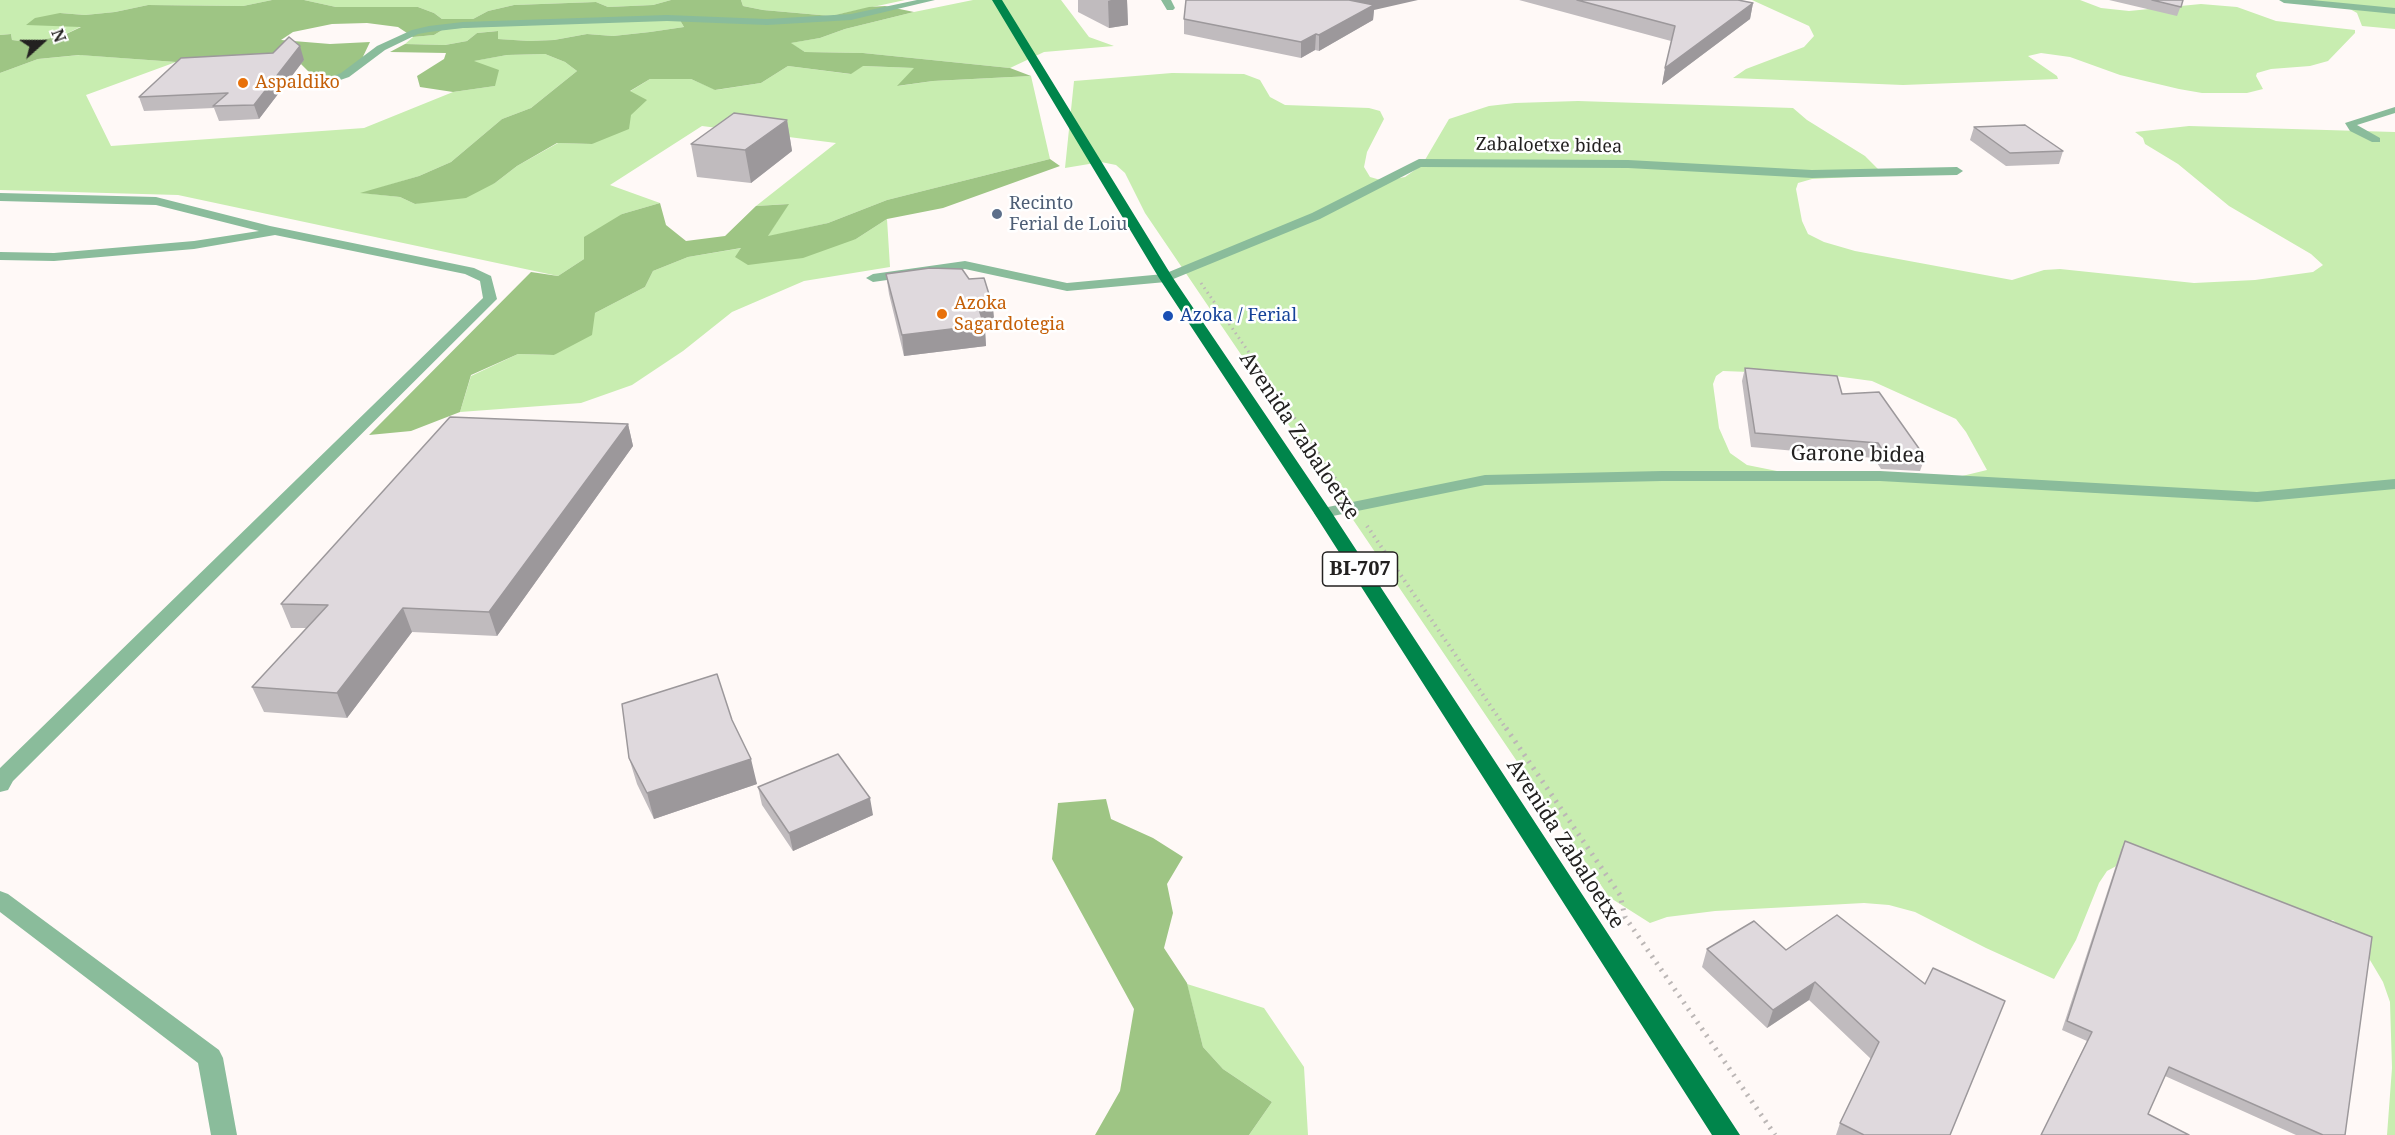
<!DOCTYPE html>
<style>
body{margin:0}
#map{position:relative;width:2395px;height:1135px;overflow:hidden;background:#fff9f7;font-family:"Noto Serif",serif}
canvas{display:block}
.north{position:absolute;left:12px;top:12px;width:60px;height:60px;-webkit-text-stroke:4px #fff;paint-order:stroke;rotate:69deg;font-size:16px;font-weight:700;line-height:24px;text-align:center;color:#232120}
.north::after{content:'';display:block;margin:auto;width:21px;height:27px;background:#232120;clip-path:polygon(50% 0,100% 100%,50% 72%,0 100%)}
</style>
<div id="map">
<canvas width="2395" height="1135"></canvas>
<div class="north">N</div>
</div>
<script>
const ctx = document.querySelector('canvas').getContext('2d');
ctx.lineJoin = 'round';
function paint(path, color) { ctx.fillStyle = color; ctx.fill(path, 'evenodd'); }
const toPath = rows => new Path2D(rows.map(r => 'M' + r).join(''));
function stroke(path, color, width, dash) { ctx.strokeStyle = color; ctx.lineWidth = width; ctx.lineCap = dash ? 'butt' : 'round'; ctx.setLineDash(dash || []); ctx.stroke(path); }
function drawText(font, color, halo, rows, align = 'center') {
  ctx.font = font + ' "Noto Serif",serif'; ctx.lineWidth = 5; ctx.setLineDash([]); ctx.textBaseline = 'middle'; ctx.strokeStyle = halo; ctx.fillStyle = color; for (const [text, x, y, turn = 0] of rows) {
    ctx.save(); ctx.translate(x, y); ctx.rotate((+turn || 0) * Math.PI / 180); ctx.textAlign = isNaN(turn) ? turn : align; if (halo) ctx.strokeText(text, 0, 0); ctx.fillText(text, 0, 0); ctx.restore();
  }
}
const green = toPath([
 [0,0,272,0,243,6,148,5,115,12,85,15,60,13,82,26,62,36,29,42,12,40,11,34,0,35],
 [304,0,671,0,653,5,608,7,596,2,514,5,488,11,473,19,442,19,434,13,418,7,336,7],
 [741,0,905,0,831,16,763,10,743,6],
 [973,0,1061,0,1089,37,1114,46,1044,52,1010,68,863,53,805,52,790,43,820,38,845,29,914,12],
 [1752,0,2080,0,2101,8,2129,11,2201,4,2237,7,2276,21,2355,30,2355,33,2328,61,2310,66,2271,69,2257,73,2256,76,2263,89,2247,93,2202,93,2179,89,2120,75,2070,57,2041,53,2028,56,2057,76,2058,79,1903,85,1733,78,1746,69,1804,47,1814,36,1809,26],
 [2285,0,2395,0,2395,29,2362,26,2357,13,2350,9],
 [678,17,684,27,650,32,613,36,587,34,554,40,529,41,497,39,497,31,477,33,467,41,445,45,405,44,413,37,434,35,444,29],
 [545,54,565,62,577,71,531,108,502,119,451,162,419,176,363,193,400,197,415,204,495,183,517,166,558,143,592,144,629,92,650,79,691,79,716,90,761,83,788,66,850,74,862,66,915,68,898,86,933,81,1031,76,1050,159,887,200,828,223,767,237,788,204,756,206,836,143,702,126,610,185,660,203,622,214,584,259,558,276,178,195,0,190,0,73,38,59,80,55,176,62,86,95,111,146,364,128,453,92,495,86,473,61,507,55],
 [1172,73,1244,74,1260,80,1270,97,1285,105,1369,108,1380,111,1384,119,1367,152,1364,167,1370,177,1384,181,1405,177,1422,165,1449,119,1489,106,1515,103,1578,101,1793,108,1807,120,1865,156,1878,169,1851,177,1812,179,1798,183,1796,189,1802,221,1808,234,1824,242,1855,251,2012,280,2044,270,2060,269,2194,283,2255,280,2313,272,2323,265,2311,254,2229,206,2178,164,2145,144,2143,138,2135,132,2189,126,2395,132,2395,1135,2387,1135,2392,1068,2390,1002,2383,982,2367,955,2351,936,2333,920,2314,921,2122,863,2107,871,2099,883,2076,940,2054,979,1986,948,1915,912,1889,905,1864,903,1715,911,1667,917,1650,923,1609,897,1145,213,1125,173,1116,165,1101,162,1065,168,1074,81],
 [1723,371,1828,375,1872,381,1956,419,1966,432,1987,470,1958,477,1777,471,1747,465,1730,453,1719,428,1713,384,1716,376],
 [887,219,890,267,804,281,732,312,683,351,632,385,581,403,460,412,471,376,518,354,554,355,595,313,645,287,653,271,688,257,742,248,856,239],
 [1187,984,1264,1008,1304,1067,1308,1135,1249,1135,1272,1102,1223,1069,1203,1047]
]);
const forest = toPath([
 [272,0,304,0,336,7,418,7,434,13,442,19,473,19,488,11,514,5,596,2,608,7,653,5,671,0,741,0,743,6,763,10,831,16,869,7,885,6,914,12,845,29,820,38,791,43,805,52,863,53,1010,68,1031,76,933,81,897,86,914,68,863,66,851,74,788,66,761,83,715,90,691,79,650,79,630,91,647,100,631,115,629,129,592,144,557,143,517,166,495,183,466,198,415,204,400,197,360,193,419,176,451,162,502,119,531,108,577,71,565,62,545,54,507,55,474,61,499,70,495,86,453,92,420,87,417,76,444,59,446,53,390,52,405,44,445,45,467,41,477,33,498,31,498,39,529,41,554,40,587,34,613,36,650,32,684,27,678,17,444,29,434,35,413,37,398,27,367,23,332,24,293,32,281,40,330,44,370,42,358,67,331,82,300,84,310,73,299,62,232,58,176,62,79,55,38,59,0,73,0,35,11,34,12,40,29,42,62,36,81,27,26,25,35,18,60,13,85,15,115,12,148,5,243,6],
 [1050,159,1060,166,943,208,887,219,856,239,803,258,748,265,735,257,741,248,688,257,653,271,645,287,595,313,592,335,554,355,518,354,471,375,460,412,411,431,369,435,531,272,558,276,584,259,584,237,622,214,660,203,666,225,686,241,725,236,756,206,789,204,768,236,828,223,887,200],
 [1106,799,1111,819,1153,838,1183,857,1167,884,1173,913,1164,948,1187,983,1203,1047,1223,1069,1272,1102,1249,1135,1095,1135,1120,1091,1134,1009,1052,859,1058,803]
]);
const pathFar2 = toPath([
 [1201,283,1295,419]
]);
const pathFar1 = toPath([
 [1294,418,1341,487],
 [1367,526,1507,730]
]);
const path = toPath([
 [1506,728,1620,895,1625,917,1775,1135]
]);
const lane = toPath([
 [917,0,935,0,851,20,767,25,667,21,463,28,429,32,418,34,385,50,349,77,323,86,318,83,341,73,377,46,412,30,429,26,463,22,667,15,767,19,851,14,917,0],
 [2395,107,2395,113,2357,125,2380,138,2380,142,2372,142,2350,131,2345,123,2395,107],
 [1419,159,1628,160,1812,170,1957,167,1963,171,1957,175,1812,178,1628,168,1421,167,1320,219,1166,282,1067,291,965,269,873,282,866,278,873,274,965,261,1067,283,1164,274,1312,213,1419,159],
 [0,193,156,197,270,226,474,268,491,276,497,299,13,781,8,790,0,792,0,768,483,298,480,281,465,274,275,235,194,249,54,261,0,260,0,252,54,253,194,241,259,231,156,205,0,201,0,193],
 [0,891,8,894,219,1050,223,1058,237,1135,211,1135,198,1063,0,912,0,891]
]);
const street = toPath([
 [1161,0,1171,0,1175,8,1173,10,1167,10,1161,0],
 [2279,0,2312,0,2395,8,2395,14,2284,3,2279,0],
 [1662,471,1880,471,2257,492,2395,479,2395,489,2257,502,1880,481,1662,481,1485,485,1323,518,1317,517,1314,513,1317,509,1323,508,1485,475,1662,471]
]);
const primary = toPath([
 [992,0,1002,0,1173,278,1332,513,1740,1135,1712,1135,1314,513,1159,278,992,0]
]);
const wall = toPath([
 [1078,0,1127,0,1128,25,1109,28,1078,12],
 [1519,0,1738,0,1753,3,1750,19,1662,85,1671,41],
 [2109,0,2183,0,2177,16],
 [1374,10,1373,20,1319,51,1315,50,1301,58,1184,34,1184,19],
 [304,60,259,119,219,121,214,108,144,111,139,97],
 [787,120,792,151,751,183,697,177,691,144],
 [1974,127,2063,151,2059,164,2006,166,1970,140],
 [886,274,995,328,985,330,986,346,904,356,889,294],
 [1745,368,1842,394,1925,457,1920,471,1881,469,1874,458,1751,447,1742,381],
 [628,424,633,446,497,636,412,632,347,718,264,712,252,687,307,628,291,628,281,604],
 [732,720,757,784,654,819,637,784,629,758],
 [758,787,873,815,793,851,762,805],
 [2125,841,2345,1135,2296,1135,2165,1076,2041,1135,2087,1041,2062,1030,2121,850],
 [1837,915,1950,1135,1836,1135,1840,1123,1871,1059,1809,1000,1767,1028,1702,967,1707,949,1786,950]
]);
const shadedWall = toPath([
 [1111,0,1127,0,1128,25,1109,28,1108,1],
 [1350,0,1418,0,1374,10,1373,20,1319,51,1319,35],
 [1753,3,1750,19,1662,85,1665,68],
 [1316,34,1315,50,1301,58,1301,42],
 [300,46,304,60,259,119,254,105],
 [787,120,792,151,751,183,745,150],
 [993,307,995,328,985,330,986,346,904,356,902,335,979,309],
 [628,424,633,446,497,636,489,612],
 [403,608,412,632,347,718,337,693],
 [751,759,757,784,654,819,647,793],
 [870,798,873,815,793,851,789,833],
 [1815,982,1809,1000,1767,1028,1773,1010]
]);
const building = toPath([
 [1186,0,1350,0,1349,0,1374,5,1319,35,1316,34,1301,42,1184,19,1186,0],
 [1577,0,1738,0,1753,3,1665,68,1675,26,1577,0],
 [2152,0,2183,0,2181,7,2152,0],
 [289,37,300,46,254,105,213,106,228,93,139,97,181,58,273,53,289,37],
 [734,113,787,120,745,150,691,144,734,113],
 [2025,125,2063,151,2010,153,1974,127,2025,125],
 [930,268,962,269,969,279,984,278,993,307,979,309,984,325,902,335,886,274,930,268],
 [1745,368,1837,376,1842,394,1879,392,1925,457,1885,454,1878,443,1755,433,1745,368],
 [450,417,628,424,489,612,403,608,337,693,252,687,328,605,281,604,450,417],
 [717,674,732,720,751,759,647,793,629,758,622,704,717,674],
 [838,754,870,798,789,833,758,787,838,754],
 [2125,841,2372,937,2345,1135,2323,1135,2169,1067,2148,1114,2189,1135,2041,1135,2092,1032,2067,1021,2125,841],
 [1837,915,1925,984,1933,968,2005,1001,1950,1135,1864,1135,1840,1123,1879,1042,1815,982,1773,1010,1707,949,1754,921,1786,950,1837,915]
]);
const markers = [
 [243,83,6,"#e8710a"],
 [997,214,6,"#5c6f8a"],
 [942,314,6,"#e8710a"],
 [1168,316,6,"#1a4fb4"]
];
const farFoodnames = [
 ["Aspaldiko",255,83],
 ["Azoka",954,304],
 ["Sagardotegia",954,325]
];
const farStreetnames = [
 ["Zabaloetxe bidea",1549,146,1]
];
const farServicenames = [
 ["Recinto",1009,204],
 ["Ferial de Loiu",1009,225]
];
const farTransitnames = [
 ["Azoka / Ferial",1180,316]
];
const shields = [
 [1360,569,75]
];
const shieldNames = [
 ["BI-707",1360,569]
];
const streetNames = [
 ["Avenida Zabaloetxe",1299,436,56],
 ["Garone bidea",1858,455,1],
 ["Avenida Zabaloetxe",1565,844,57]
];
paint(green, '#c8edb0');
paint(forest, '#9ec584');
stroke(pathFar2, '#bcb7b6', 3, [1.5, 4]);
stroke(pathFar1, '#bcb7b6', 4, [1.5, 4.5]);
stroke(path, '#bcb7b6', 5, [2, 6]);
paint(lane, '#8abc9b');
paint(street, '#8abc9b');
paint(primary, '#00854b');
paint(wall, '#c0bbbe');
paint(shadedWall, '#9c989b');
paint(building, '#dfd9dd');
stroke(building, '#9c989b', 1.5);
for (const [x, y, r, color] of markers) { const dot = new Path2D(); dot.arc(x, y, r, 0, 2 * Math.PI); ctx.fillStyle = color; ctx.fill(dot); stroke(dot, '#fff', 2); }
drawText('18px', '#c56008', '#fff', farFoodnames, 'left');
drawText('18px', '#232120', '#fff', farStreetnames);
drawText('18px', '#4e5e75', '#fff', farServicenames, 'left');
drawText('18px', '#164399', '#fff', farTransitnames, 'left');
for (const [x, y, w] of shields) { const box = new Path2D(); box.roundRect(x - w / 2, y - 17, w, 34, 4.5); ctx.fillStyle = '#fff'; ctx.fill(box); stroke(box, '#232120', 1.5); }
drawText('bold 20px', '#232120', null, shieldNames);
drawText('21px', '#232120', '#fff', streetNames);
</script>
